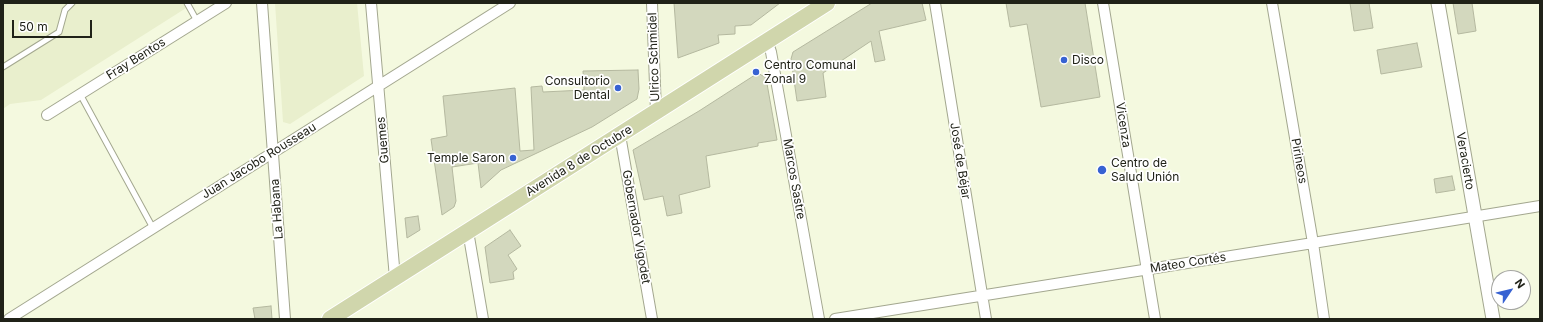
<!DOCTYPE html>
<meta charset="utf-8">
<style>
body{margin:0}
#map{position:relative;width:1543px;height:322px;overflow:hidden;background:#f4f9df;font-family:Inter,sans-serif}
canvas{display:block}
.frame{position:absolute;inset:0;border:4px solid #202218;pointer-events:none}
.north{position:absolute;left:1491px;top:270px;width:40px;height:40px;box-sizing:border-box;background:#fff;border:1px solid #a6a7a3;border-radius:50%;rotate:55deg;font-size:11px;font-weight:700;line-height:16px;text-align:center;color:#202218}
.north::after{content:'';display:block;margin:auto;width:14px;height:18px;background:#3762d2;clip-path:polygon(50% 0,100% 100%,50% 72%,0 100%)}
.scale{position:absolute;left:12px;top:20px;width:80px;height:18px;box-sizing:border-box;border:2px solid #202218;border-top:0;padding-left:5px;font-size:12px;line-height:14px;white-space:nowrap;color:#202218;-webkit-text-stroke:3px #fff;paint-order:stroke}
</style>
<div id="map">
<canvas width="1543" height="322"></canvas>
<div class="frame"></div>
<div class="north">N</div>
<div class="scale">50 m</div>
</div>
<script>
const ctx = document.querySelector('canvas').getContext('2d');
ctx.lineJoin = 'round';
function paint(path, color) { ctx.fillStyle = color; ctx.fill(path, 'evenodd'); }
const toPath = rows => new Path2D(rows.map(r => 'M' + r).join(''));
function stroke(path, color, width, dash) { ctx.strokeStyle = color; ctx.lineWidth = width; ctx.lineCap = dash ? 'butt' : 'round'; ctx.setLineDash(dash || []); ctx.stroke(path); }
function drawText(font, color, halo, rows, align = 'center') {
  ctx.font = font + ' Inter,sans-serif'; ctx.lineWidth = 3.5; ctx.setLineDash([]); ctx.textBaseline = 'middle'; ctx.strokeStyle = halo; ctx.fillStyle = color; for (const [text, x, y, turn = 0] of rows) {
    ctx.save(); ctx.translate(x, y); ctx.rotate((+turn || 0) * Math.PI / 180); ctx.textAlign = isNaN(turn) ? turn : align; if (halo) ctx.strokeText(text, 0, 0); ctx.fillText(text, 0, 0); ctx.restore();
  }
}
const built = toPath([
 [3,3,194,3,41,100,10,104,3,109],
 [275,3,357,3,364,76,290,124,283,122]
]);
const building = toPath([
 [674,3,780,3,751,25,735,26,735,34,718,35,719,43,678,58,674,3],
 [872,3,922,3,926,20,879,31,885,60,875,62,871,41,823,73,826,97,797,101,791,59,793,52,872,3],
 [1006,3,1085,3,1100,97,1041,107,1027,24,1010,27,1006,3],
 [1350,3,1369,3,1373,28,1354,31,1350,3],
 [1453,3,1472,3,1476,31,1458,34,1453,3],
 [1417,43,1422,67,1381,74,1377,50,1417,43],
 [638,70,639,89,637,99,592,127,501,170,481,188,478,163,452,167,456,201,454,207,442,215,431,139,447,136,443,96,515,88,520,151,534,150,531,87,542,86,543,92,584,90,583,71,638,70],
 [758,73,766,78,777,140,758,143,758,146,706,156,710,187,679,195,682,213,667,216,663,196,644,200,633,150,699,111,758,73],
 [1452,176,1455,190,1436,193,1434,179,1452,176],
 [418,216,420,230,407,238,405,218,418,216],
 [510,230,521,246,508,255,517,269,513,272,514,279,490,283,485,247,510,230],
 [271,306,272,319,255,319,253,308,271,306]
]);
const service = toPath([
 [187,3,197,21],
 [3,67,59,32,65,10,72,3],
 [80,94,153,228]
]);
const minor = toPath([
 [262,3,285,319],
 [371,3,395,278],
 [652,3,656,112],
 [935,3,986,319],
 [1103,3,1155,319],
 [1272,3,1313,243,1324,319],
 [767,40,771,52,819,319],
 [47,115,226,3],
 [620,135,652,319],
 [468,231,483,319],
 [9,319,510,3],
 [835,319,1313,243,1540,206]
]);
const tertiary = toPath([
 [1438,3,1493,319]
]);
const primary = toPath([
 [330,319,827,3]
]);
const markers = [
 [1064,60,4,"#3762d2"],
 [756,72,4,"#3762d2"],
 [618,88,4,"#3762d2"],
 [513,158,4,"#3762d2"],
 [1102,170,5,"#3762d2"]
];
const streetNames = [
 ["Ulrico Schmidel",654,57,-92],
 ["Fray Bentos",136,59,-32],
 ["Vicenza",1123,125,81],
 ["Guemes",383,140,-95],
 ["Juan Jacobo Rousseau",259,161,-32],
 ["Avenida 8 de Octubre",579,161,-32],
 ["José de Béjar",960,161,81],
 ["Pirineos",1299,161,80],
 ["Veracierto",1465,161,80],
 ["Marcos Sastre",794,179,80],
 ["La Habana",277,209,-94],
 ["Gobernador Vigodet",636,227,80],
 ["Mateo Cortés",1188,263,-9]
];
const poiNames = [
 ["Disco",1072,60],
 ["Centro Comunal",764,65],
 ["Zonal 9",764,79],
 ["Consultorio",610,81,"right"],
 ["Dental",610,95,"right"],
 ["Temple Saron",505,158,"right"],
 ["Centro de",1111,163],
 ["Salud Unión",1111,177]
];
paint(built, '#e9efcd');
paint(building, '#d3d8be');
stroke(building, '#b4b89f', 1);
stroke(service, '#a3a78f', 7);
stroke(minor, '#a3a78f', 12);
stroke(tertiary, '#a3a78f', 15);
stroke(primary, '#fff', 18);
stroke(service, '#fff', 5);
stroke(minor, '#fff', 10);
stroke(tertiary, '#fff', 13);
stroke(primary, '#d0d6ac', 16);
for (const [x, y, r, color] of markers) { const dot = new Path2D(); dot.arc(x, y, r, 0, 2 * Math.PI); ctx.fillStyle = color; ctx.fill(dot); stroke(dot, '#fff', 1.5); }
drawText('12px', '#202218', '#fff', streetNames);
drawText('12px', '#202218', '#fff', poiNames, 'left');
</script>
